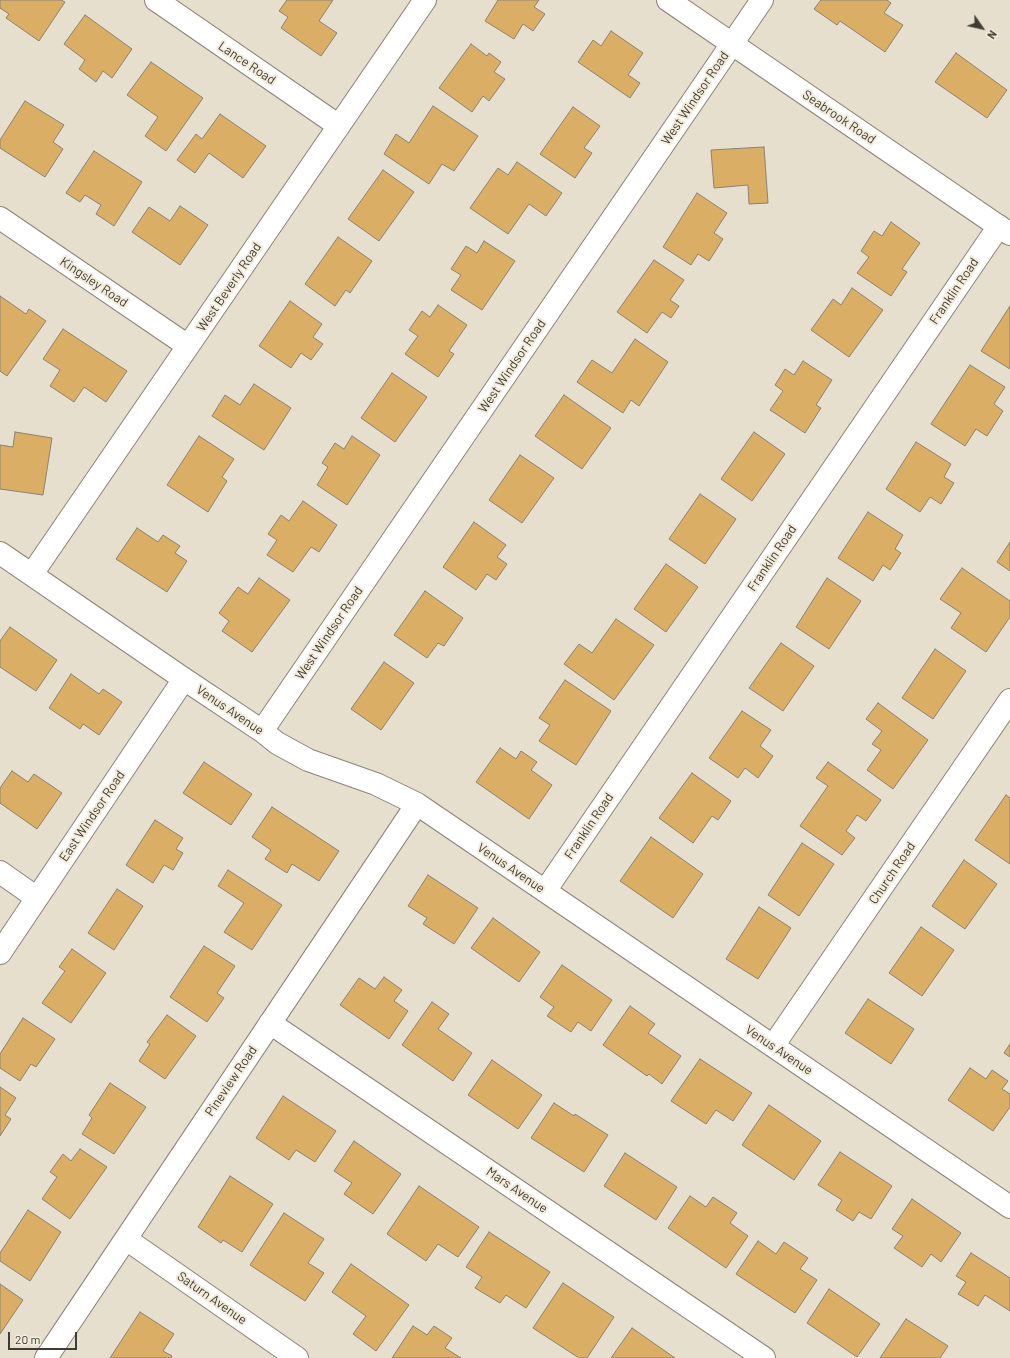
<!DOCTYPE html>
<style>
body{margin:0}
#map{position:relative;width:1010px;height:1358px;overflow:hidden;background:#e7dfce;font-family:Barlow,sans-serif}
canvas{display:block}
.north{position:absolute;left:962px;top:8px;width:40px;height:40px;-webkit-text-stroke:3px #f4ecdb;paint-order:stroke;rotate:124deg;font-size:11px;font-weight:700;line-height:16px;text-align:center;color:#3f3c35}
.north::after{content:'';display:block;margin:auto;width:14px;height:18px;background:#3f3c35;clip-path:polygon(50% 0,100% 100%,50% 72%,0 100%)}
.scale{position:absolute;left:8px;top:1332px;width:69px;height:18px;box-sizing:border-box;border:2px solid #3f3c35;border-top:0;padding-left:5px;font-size:12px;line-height:14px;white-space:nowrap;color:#3f3c35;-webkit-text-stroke:3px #f4ecdb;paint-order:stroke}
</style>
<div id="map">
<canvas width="1010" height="1358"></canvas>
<div class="north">N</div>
<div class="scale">20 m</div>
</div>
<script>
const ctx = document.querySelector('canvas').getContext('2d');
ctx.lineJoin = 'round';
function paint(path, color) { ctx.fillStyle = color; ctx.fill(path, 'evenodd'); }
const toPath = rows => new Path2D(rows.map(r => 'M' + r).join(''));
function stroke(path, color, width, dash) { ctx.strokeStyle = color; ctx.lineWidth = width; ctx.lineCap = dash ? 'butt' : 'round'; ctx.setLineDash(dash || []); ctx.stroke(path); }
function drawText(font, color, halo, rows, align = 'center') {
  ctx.font = font + ' Barlow,sans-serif'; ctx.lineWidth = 4; ctx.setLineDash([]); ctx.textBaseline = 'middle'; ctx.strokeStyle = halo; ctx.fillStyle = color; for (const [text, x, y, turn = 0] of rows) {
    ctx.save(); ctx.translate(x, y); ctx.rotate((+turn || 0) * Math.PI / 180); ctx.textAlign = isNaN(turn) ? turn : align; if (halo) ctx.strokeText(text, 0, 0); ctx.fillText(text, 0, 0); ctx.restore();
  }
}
const building = toPath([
 [0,0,61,0,65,2,39,41,6,18,9,14,0,8,0,0],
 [287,0,333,0,319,21,337,33,321,56,281,28,288,17,279,11,287,0],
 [498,0,539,0,534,7,545,14,533,31,523,24,514,39,485,21,498,0],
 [821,0,887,0,891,3,884,13,903,25,885,52,840,21,837,25,814,9,821,0],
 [85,15,132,49,112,78,103,71,96,82,79,69,85,60,64,44,85,15],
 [611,31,643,53,628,75,640,83,630,98,578,62,593,40,601,46,611,31],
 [471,44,487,56,489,53,501,62,494,72,505,79,489,101,483,96,472,112,439,88,471,44],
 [956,53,1007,90,987,118,935,82,956,53],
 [151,62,203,98,166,151,145,136,158,117,127,95,151,62],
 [25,101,64,125,53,142,63,149,45,177,0,148,0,140,25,101],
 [433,106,478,136,454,171,442,164,429,184,384,154,396,134,409,143,433,106],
 [573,107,600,126,584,148,592,153,575,178,540,154,573,107],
 [220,114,266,146,243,178,209,153,195,173,177,160,196,134,202,139,220,114],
 [764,147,768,203,749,204,748,185,714,188,711,150,764,147],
 [94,151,142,182,114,226,96,214,101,205,85,195,80,202,66,193,94,151],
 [517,162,562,193,546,216,529,204,508,234,470,208,498,168,508,175,517,162],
 [383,170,414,192,379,241,348,219,383,170],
 [697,193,727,213,714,233,723,239,709,261,698,254,691,265,663,247,697,193],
 [180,206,208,225,180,265,132,232,149,207,170,221,180,206],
 [891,222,920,243,902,269,907,272,891,296,857,273,869,257,861,251,874,231,882,236,891,222],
 [338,237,372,261,350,293,346,290,335,306,305,284,338,237],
 [484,241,515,261,482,310,451,290,461,275,451,269,466,246,477,253,484,241],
 [654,260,684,280,670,300,679,306,671,318,662,312,647,333,617,312,654,260],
 [852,288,883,310,849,357,811,330,833,299,841,305,852,288],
 [0,296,26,314,29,309,46,321,7,376,0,371,0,296],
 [290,301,322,324,313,337,323,344,311,360,301,353,291,368,259,346,290,301],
 [438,305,467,325,449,351,454,354,438,377,405,354,418,336,409,330,422,311,430,317,438,305],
 [1010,306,1010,369,981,351,1010,306],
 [63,329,127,371,106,402,84,387,74,402,50,386,60,370,43,359,63,329],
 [635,339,668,362,639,406,631,400,623,413,577,382,592,360,612,373,635,339],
 [803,361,832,380,816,405,821,408,805,433,770,410,783,391,775,385,785,369,794,375,803,361],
 [970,365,1005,387,994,404,1003,411,987,436,976,429,965,446,931,424,970,365],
 [392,373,427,397,395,442,361,418,392,373],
 [254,384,291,408,264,450,212,416,225,395,240,405,254,384],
 [564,395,611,428,582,469,535,436,564,395],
 [15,432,52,438,43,495,0,489,0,445,13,447,15,432],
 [754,432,785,454,752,501,721,479,754,432],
 [199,436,234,459,222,477,227,481,208,512,167,485,199,436],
 [352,436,380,455,347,505,317,485,328,467,322,463,335,443,344,449,352,436],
 [916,442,951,464,944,477,954,483,941,504,930,497,920,512,886,489,916,442],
 [520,455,554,478,522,523,489,500,520,455],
 [700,494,736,519,705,564,669,539,700,494],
 [303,501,337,525,319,552,311,547,293,572,267,555,277,540,268,534,281,515,289,521,303,501],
 [868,512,903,535,895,549,901,553,890,570,883,565,873,581,838,558,868,512],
 [474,522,506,545,497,557,507,564,496,580,487,574,476,590,443,567,474,522],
 [137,528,158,542,163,535,180,546,175,553,187,561,167,592,116,559,137,528],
 [1010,542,1010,571,997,562,1010,542],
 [666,564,698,587,666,632,634,609,666,564],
 [962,568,1010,601,1010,617,986,652,951,628,961,613,940,599,962,568],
 [259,578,290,600,252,652,222,631,229,621,219,613,238,587,248,594,259,578],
 [827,578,861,601,829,649,796,627,827,578],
 [425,591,463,618,444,646,438,643,427,658,394,635,425,591],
 [616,619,654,645,614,700,564,664,579,644,592,653,616,619],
 [10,627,57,660,36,691,0,667,0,641,10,627],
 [781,643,814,666,783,711,749,688,781,643],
 [935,649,966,671,933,719,902,698,935,649],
 [384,662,414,683,381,730,351,709,384,662],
 [71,674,99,694,103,689,122,702,99,735,83,724,80,729,49,708,71,674],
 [565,680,611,711,576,765,539,741,550,725,539,718,565,680],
 [878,703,928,740,893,789,867,770,881,750,872,744,882,731,866,719,878,703],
 [742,711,771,730,760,746,773,756,758,778,745,768,738,778,709,758,742,711],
 [500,748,516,759,521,751,537,762,531,770,552,785,529,819,476,782,500,748],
 [204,762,252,794,231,825,183,793,204,762],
 [828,762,881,800,866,821,857,815,846,831,855,838,842,855,800,826,828,786,816,778,828,762],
 [12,771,28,782,34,774,62,793,37,829,0,803,0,788,12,771],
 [692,773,731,801,718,820,712,816,693,843,659,818,692,773],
 [1006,795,1010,798,1010,864,975,840,1006,795],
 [272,807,339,851,319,881,292,864,287,873,265,859,271,850,252,837,272,807],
 [155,820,183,838,176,849,183,853,173,870,164,865,153,883,126,865,155,820],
 [651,837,703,874,673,918,620,881,651,837],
 [802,843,834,864,799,916,768,895,802,843],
 [964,860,997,884,965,929,932,906,964,860],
 [228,870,282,905,252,950,224,932,244,903,218,886,228,870],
 [428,875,478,908,454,944,423,924,427,918,408,906,428,875],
 [117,889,143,906,114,950,88,933,117,889],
 [759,907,791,928,758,979,726,959,759,907],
 [493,918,540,952,519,982,471,948,493,918],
 [921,927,954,950,922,996,889,973,921,927],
 [204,946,235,966,217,993,224,998,207,1022,170,997,204,946],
 [72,949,106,973,71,1023,42,1003,65,971,59,967,72,949],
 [562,965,612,1000,591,1031,578,1022,571,1032,547,1016,554,1007,540,997,562,965],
 [384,977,402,990,394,1001,408,1011,389,1039,340,1005,359,978,375,989,384,977],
 [868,999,914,1029,891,1064,845,1033,868,999],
 [432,1002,449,1014,438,1029,472,1053,453,1081,402,1045,432,1002],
 [630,1006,655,1024,648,1033,681,1056,662,1084,649,1074,647,1076,603,1045,630,1006],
 [167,1015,196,1036,165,1079,139,1061,150,1044,147,1042,167,1015],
 [23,1018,55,1039,36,1067,31,1064,20,1081,0,1068,0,1054,23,1018],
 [1010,1044,1010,1057,1004,1053,1010,1044],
 [700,1059,752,1093,733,1121,716,1110,706,1124,671,1101,700,1059],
 [492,1060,542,1095,518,1129,468,1095,492,1060],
 [970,1068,986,1079,992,1070,1008,1081,1002,1089,1010,1094,1010,1107,993,1131,948,1100,970,1068],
 [110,1083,146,1107,114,1154,82,1134,92,1118,89,1115,110,1083],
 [0,1087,16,1098,5,1115,11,1119,0,1136,0,1087],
 [283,1096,336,1131,315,1162,296,1150,289,1160,256,1138,283,1096],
 [554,1103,574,1116,575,1114,608,1135,584,1172,531,1138,554,1103],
 [769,1105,821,1141,794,1180,742,1145,769,1105],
 [354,1141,401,1174,373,1214,344,1194,352,1183,334,1171,354,1141],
 [80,1149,107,1167,70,1219,42,1199,57,1177,50,1172,63,1154,71,1161,80,1149],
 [840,1152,892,1186,871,1219,859,1212,853,1221,836,1210,842,1200,818,1185,840,1152],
 [625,1153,677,1187,656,1220,604,1186,625,1153],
 [230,1176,273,1204,242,1252,223,1240,221,1243,198,1227,230,1176],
 [419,1186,479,1227,458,1257,438,1244,426,1261,387,1234,419,1186],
 [690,1196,706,1207,713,1197,737,1213,730,1223,748,1236,726,1268,668,1228,690,1196],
 [912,1199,961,1233,941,1262,931,1254,922,1267,894,1248,903,1236,892,1229,912,1199],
 [28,1210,61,1232,30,1281,0,1261,0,1253,28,1210],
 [284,1213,324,1239,308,1263,324,1273,305,1301,250,1265,284,1213],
 [489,1232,550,1272,526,1308,506,1295,500,1303,475,1288,482,1277,466,1267,489,1232],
 [758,1241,776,1254,784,1242,808,1258,800,1269,817,1280,795,1313,736,1274,758,1241],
 [971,1253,1010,1278,1010,1311,985,1295,978,1306,958,1294,966,1282,956,1276,971,1253],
 [351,1264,409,1305,376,1351,353,1334,366,1316,332,1292,351,1264],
 [563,1283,614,1317,587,1358,579,1358,533,1328,563,1283],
 [0,1284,23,1300,0,1334,0,1284],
 [829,1289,880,1324,857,1357,807,1323,829,1289],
 [140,1312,174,1334,163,1351,172,1356,171,1358,110,1358,140,1312],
 [906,1319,948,1346,940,1358,880,1358,906,1319],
 [413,1326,427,1335,434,1326,452,1338,445,1348,461,1358,392,1358,413,1326],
 [632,1328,675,1358,611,1358,632,1328]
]);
const minor = toPath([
 [156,0,339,126],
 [668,0,1010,234],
 [0,218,188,346],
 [0,553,184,679,262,731,277,743,308,760,376,784,417,804,1010,1207],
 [32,574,425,0],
 [262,731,762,0],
 [0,872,37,898],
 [545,891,999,226],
 [0,953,184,679],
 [270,1023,764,1358],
 [773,1046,1010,700],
 [126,1239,297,1358],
 [46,1358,417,804]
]);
const streetNames = [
 ["Lance Road",247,63,34],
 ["West Windsor Road",695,98,-56],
 ["Seabrook Road",839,117,34],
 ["Kingsley Road",94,282,34],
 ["West Beverly Road",229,287,-56],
 ["Franklin Road",954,291,-56],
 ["West Windsor Road",512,366,-56],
 ["Franklin Road",772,558,-56],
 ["West Windsor Road",329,633,-56],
 ["Venus Avenue",230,710,34],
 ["East Windsor Road",92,816,-56],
 ["Franklin Road",589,826,-56],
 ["Venus Avenue",511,868,34],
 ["Church Road",892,873,-56],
 ["Venus Avenue",779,1050,34],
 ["Pineview Road",231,1081,-56],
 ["Mars Avenue",517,1190,34],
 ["Saturn Avenue",212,1298,35]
];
paint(building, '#dbae65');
stroke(building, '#8b8173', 1);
stroke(minor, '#8c8475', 24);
stroke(minor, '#fff', 22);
drawText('13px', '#3f3c35', '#f4ecdb', streetNames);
</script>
